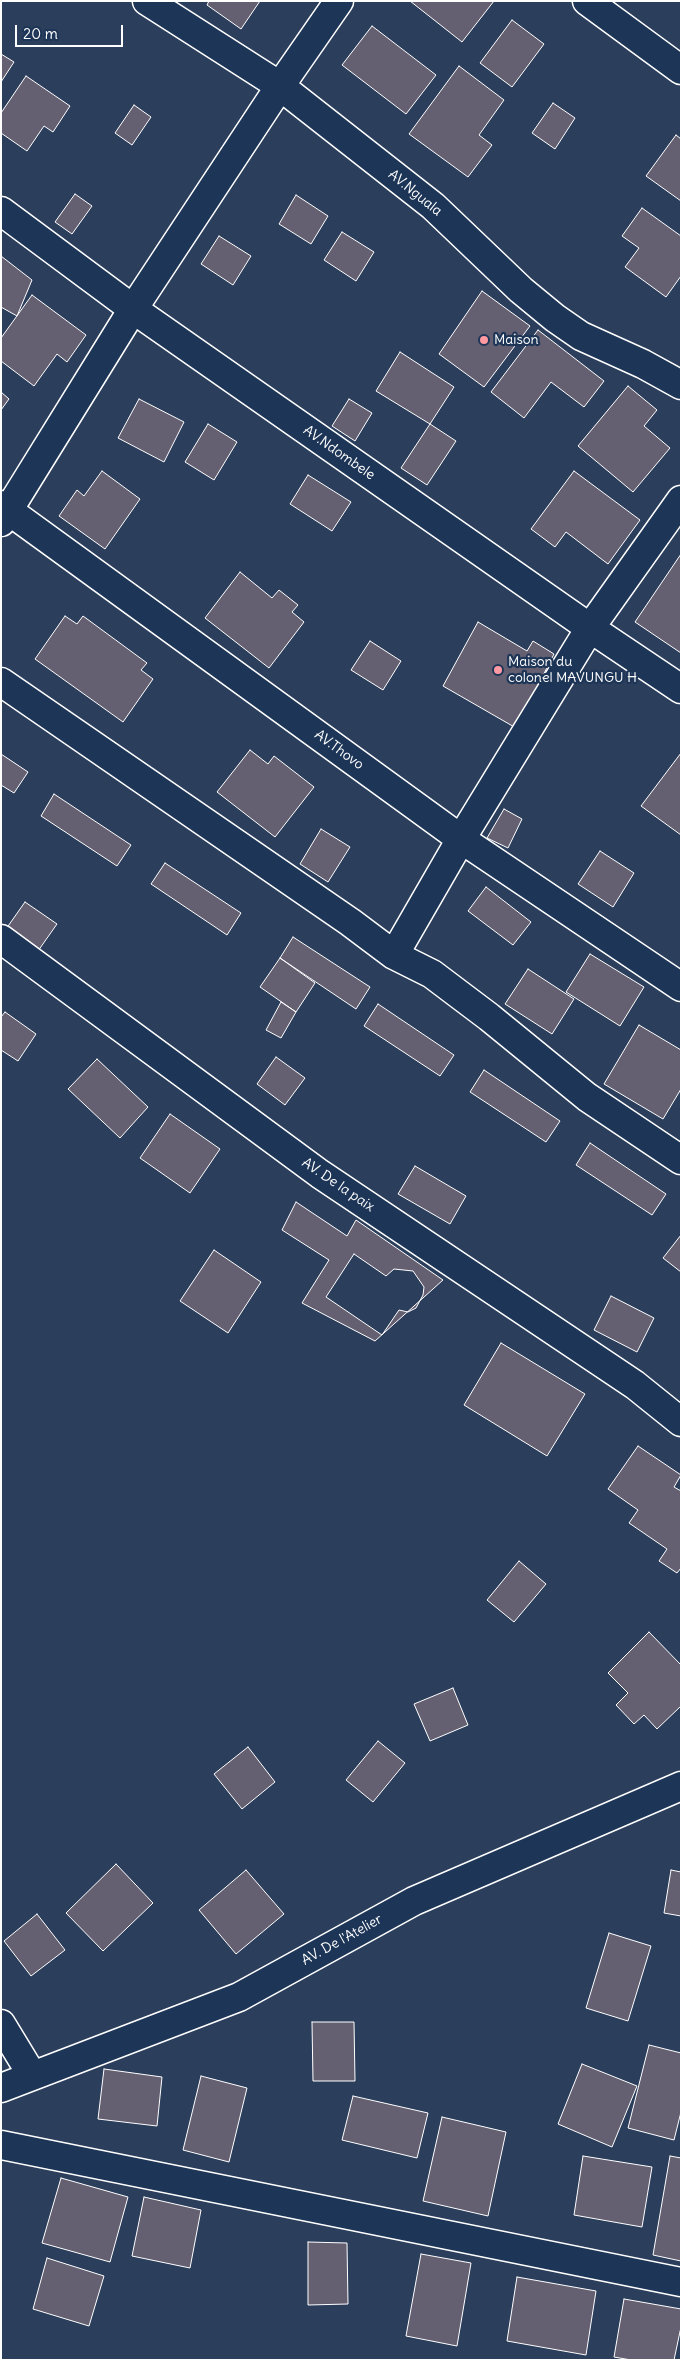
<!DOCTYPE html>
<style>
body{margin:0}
#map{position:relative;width:682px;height:2361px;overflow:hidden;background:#2b3e5c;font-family:Delius,sans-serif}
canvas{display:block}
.frame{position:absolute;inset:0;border:2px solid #fff;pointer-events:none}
.scale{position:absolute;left:15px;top:25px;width:108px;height:22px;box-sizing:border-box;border:2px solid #fff;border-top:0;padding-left:6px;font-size:15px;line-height:18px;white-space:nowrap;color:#fff;-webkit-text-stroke:4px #1d3557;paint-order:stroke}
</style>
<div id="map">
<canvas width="682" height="2361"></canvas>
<div class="frame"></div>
<div class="scale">20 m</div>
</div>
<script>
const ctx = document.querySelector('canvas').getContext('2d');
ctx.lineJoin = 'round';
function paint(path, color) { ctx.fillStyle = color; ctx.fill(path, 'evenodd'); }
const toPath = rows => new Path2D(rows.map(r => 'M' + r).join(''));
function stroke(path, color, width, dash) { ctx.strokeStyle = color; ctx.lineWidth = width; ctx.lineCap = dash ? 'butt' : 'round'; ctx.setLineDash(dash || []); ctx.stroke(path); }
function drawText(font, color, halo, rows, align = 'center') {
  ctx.font = font + ' Delius,sans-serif'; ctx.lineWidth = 4.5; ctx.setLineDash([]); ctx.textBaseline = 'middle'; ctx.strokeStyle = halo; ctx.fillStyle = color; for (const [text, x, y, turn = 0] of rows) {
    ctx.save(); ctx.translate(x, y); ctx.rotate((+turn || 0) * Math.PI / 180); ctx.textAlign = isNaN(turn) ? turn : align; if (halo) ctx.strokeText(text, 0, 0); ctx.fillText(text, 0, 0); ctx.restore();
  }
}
const building = toPath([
 [209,1,260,1,241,29,207,5,209,1],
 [410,1,494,1,462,42,410,1],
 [512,20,544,44,512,87,480,63,512,20],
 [372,26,436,75,406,114,342,65,372,26],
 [1,54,14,62,1,82,1,54],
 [459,66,504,100,479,135,492,145,468,177,409,134,459,66],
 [26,76,70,106,53,132,44,126,27,151,1,133,1,113,26,76],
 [553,103,575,118,555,149,532,133,553,103],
 [134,105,151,117,132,145,115,133,134,105],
 [676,135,681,139,681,201,646,176,676,135],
 [75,194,92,206,72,234,55,222,75,194],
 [296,195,328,216,311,244,279,224,296,195],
 [642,208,681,236,681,276,666,297,625,267,639,248,622,236,642,208],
 [342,232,374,252,356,281,324,260,342,232],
 [219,236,251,256,233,285,201,264,219,236],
 [1,256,32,280,17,316,1,307,1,256],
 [482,291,530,326,484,387,439,354,482,291],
 [32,295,86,335,67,362,57,354,34,386,1,361,1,338,32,295],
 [538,330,604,381,584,407,551,382,524,418,491,392,538,330],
 [400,352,454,387,430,424,376,391,400,352],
 [628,386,657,410,644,426,670,448,633,492,578,446,628,386],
 [1,392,9,399,1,410,1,392],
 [139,399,184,422,164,462,118,438,139,399],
 [349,399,372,413,355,441,332,426,349,399],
 [208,424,237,442,214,480,185,462,208,424],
 [430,424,456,441,427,485,401,468,430,424],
 [102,471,140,499,105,549,59,516,77,490,84,496,102,471],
 [574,471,640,520,608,564,566,532,555,547,531,529,574,471],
 [308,475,351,502,332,531,290,504,308,475],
 [681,554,681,653,635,622,681,554],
 [240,572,272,598,279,590,298,605,292,612,304,622,269,668,205,618,240,572],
 [65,616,77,624,83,616,147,663,141,670,153,679,123,722,35,659,65,616],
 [478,622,527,651,533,641,554,654,516,728,443,686,478,622],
 [370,641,401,661,383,690,351,670,370,641],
 [250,750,268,764,274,756,314,787,275,837,217,792,250,750],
 [681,753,681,835,641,806,681,753],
 [1,754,28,772,14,793,1,785,1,754],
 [54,794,131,845,117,866,41,816,54,794],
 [504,809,522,819,508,848,487,838,504,809],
 [321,829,350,847,328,882,300,864,321,829],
 [600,851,634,873,613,907,578,884,600,851],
 [165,863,241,913,227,935,151,884,165,863],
 [486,887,531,922,513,945,468,911,486,887],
 [25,902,57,924,38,951,6,929,25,902],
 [293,937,370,987,356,1009,280,958,293,937],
 [590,954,644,987,620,1026,566,992,590,954],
 [280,958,315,983,296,1012,260,987,280,958],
 [528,969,574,999,552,1034,505,1004,528,969],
 [281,1002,296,1012,281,1038,266,1030,281,1002],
 [378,1004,454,1055,440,1076,364,1026,378,1004],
 [5,1012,36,1034,18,1061,1,1050,1,1017,5,1012],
 [639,1025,681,1050,681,1089,663,1119,604,1084,639,1025],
 [276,1057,305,1078,285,1105,257,1084,276,1057],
 [97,1059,148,1107,120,1138,68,1089,97,1059],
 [484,1070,560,1121,546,1142,470,1092,484,1070],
 [170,1114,220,1149,190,1193,140,1158,170,1114],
 [590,1143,666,1194,652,1215,576,1165,590,1143],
 [415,1166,466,1196,450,1224,398,1194,415,1166],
 [296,1202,347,1236,356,1220,443,1280,375,1341,302,1303,329,1260,282,1230,296,1202],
 [681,1235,681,1272,663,1258,681,1235],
 [214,1250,261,1282,228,1333,180,1301,214,1250],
 [354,1254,386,1276,394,1269,413,1271,424,1287,423,1295,416,1308,408,1312,399,1310,382,1335,326,1297,354,1254],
 [611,1296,654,1318,637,1352,594,1330,611,1296],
 [501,1343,585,1394,547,1456,464,1405,501,1343],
 [638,1446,681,1475,674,1487,681,1491,681,1568,677,1573,659,1561,667,1549,629,1523,638,1510,608,1489,638,1446],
 [519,1561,546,1584,514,1622,487,1600,519,1561],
 [649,1632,681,1665,681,1706,657,1729,644,1715,634,1724,616,1705,628,1693,608,1673,649,1632],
 [453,1688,468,1725,430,1741,414,1704,453,1688],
 [378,1741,405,1763,373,1802,346,1780,378,1741],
 [248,1747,275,1782,242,1809,214,1774,248,1747],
 [116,1864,153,1903,103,1951,66,1913,116,1864],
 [246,1870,284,1914,236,1954,199,1910,246,1870],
 [671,1870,681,1872,681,1916,664,1913,671,1870],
 [37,1914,65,1950,31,1976,4,1941,37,1914],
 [609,1933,651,1946,628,2021,586,2008,609,1933],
 [312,2022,354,2022,355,2081,313,2081,312,2022],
 [649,2045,681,2053,681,2112,674,2140,628,2128,649,2045],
 [582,2064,637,2086,612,2147,558,2124,582,2064],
 [104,2069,162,2077,157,2126,98,2119,104,2069],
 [201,2076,247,2088,229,2162,183,2150,201,2076],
 [353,2096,428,2113,417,2158,342,2140,353,2096],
 [442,2117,506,2132,488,2216,423,2201,442,2117],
 [583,2156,652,2167,642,2227,574,2215,583,2156],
 [670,2156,681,2158,681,2261,653,2255,670,2156],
 [61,2178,128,2197,110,2262,42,2243,61,2178],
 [144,2197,201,2210,190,2268,132,2256,144,2197],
 [308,2242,347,2243,348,2304,308,2305,308,2242],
 [421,2254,471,2263,457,2346,406,2336,421,2254],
 [47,2258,104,2276,89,2326,33,2309,47,2258],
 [517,2277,596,2291,586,2355,507,2341,517,2277],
 [624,2299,681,2309,681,2327,674,2360,631,2360,614,2357,624,2299]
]);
const minor = toPath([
 [147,1,280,86,433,206,521,290,555,318,581,336,643,364,681,385],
 [587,1,681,70],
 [1,211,133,309,590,628,681,689],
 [1,505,461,839,681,987],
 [1,522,133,309,280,86,339,1],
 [1,682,350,922,394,955,432,974,489,1017,587,1097,681,1160],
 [1,939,320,1174,635,1385,681,1422],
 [394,955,461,839,590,628,681,500],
 [1,2024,32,2075],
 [1,2088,239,1997,414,1901,681,1786],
 [1,2145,681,2282]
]);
const markers = [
 [484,340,5,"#ff9aa2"],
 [498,670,5,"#ff9aa2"]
];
const streetNames = [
 ["AV.Nguala",415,193,39],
 ["AV.Ndombele",339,453,35],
 ["AV.Thovo",339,750,36],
 ["AV. De la paix",338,1185,34],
 ["AV. De l'Atelier",342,1940,-29]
];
const poiNames = [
 ["Maison",494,340],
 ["Maison du",508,662],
 ["colonel MAVUNGU H",508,678]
];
paint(building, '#646072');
stroke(building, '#fff', 1);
stroke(minor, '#fff', 31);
stroke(minor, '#1d3557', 28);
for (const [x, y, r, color] of markers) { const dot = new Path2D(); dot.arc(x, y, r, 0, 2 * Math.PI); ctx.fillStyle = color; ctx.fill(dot); stroke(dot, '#1d3557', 2); }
drawText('14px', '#fff', '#1d3557', streetNames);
drawText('14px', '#fff', '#1d3557', poiNames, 'left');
</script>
